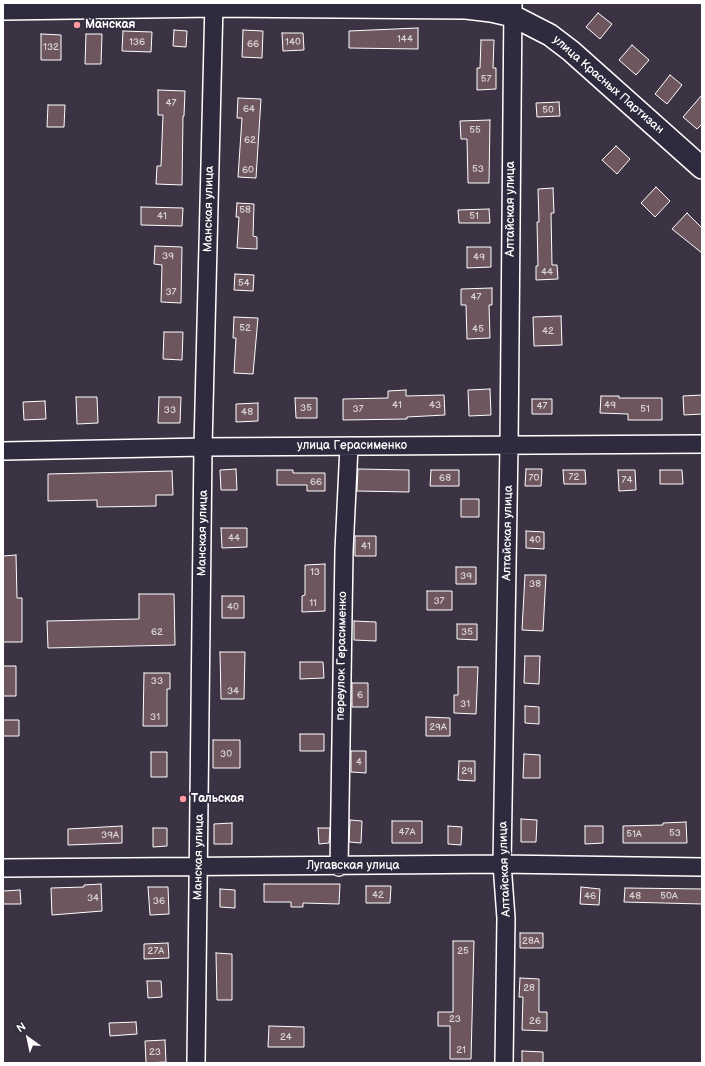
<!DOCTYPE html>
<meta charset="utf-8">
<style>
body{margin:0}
#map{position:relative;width:705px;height:1066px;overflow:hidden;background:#3b3343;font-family:"Balsamiq Sans",sans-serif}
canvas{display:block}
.frame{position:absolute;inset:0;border:4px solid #fff;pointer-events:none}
.north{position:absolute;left:8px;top:1018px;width:40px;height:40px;-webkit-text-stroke:3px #2f2a3d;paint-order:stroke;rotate:327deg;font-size:11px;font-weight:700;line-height:16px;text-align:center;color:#fff}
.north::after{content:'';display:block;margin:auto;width:14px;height:18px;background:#fff;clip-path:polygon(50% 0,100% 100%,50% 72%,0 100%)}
</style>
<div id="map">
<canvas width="705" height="1066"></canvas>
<div class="frame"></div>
<div class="north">N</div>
</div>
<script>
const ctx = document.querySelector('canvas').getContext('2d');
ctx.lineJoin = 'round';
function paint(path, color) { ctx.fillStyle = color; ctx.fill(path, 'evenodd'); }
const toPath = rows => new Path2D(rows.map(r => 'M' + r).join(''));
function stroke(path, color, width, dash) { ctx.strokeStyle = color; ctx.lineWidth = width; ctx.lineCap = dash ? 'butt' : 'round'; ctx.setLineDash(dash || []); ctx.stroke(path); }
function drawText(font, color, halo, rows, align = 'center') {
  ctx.font = font + ' "Balsamiq Sans",sans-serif'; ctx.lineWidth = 3.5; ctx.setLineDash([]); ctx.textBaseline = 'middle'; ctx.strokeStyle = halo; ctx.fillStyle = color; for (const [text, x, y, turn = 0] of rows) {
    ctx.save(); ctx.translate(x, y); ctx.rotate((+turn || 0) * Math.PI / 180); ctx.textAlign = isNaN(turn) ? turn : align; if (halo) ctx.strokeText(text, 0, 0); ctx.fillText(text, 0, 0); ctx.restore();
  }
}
const building = toPath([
 [598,13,612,24,600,39,586,27,598,13],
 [418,28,418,49,349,48,349,31,418,28],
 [174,30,187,31,186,47,173,46,174,30],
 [243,30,263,31,262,58,242,57,243,30],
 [123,31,152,32,151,52,122,51,123,31],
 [282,33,303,33,304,50,283,51,282,33],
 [41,34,61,35,61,60,41,60,41,34],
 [86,34,102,34,101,64,85,64,86,34],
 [481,40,494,40,493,68,496,68,496,89,477,90,477,68,480,68,481,40],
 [632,45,649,60,636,75,619,60,632,45],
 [670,75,682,85,667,104,655,94,670,75],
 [158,90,185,91,184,116,183,116,182,185,156,184,157,166,161,166,163,115,158,115,158,90],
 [702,95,702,124,697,129,683,117,702,95],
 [238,98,261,99,256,178,238,177,242,118,237,118,238,98],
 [559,102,560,116,537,117,536,103,559,102],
 [48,105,65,105,64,127,47,127,48,105],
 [490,120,489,183,468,183,467,139,461,139,460,121,490,120],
 [616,146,630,159,617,174,602,160,616,146],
 [656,187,670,201,655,217,641,203,656,187],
 [553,188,554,213,551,213,552,265,557,265,558,279,536,280,536,266,538,266,537,222,539,222,538,189,553,188],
 [237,203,254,204,253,236,257,237,257,249,237,248,239,217,236,217,237,203],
 [141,207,183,208,182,226,141,225,141,207],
 [489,209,490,223,459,223,458,210,489,209],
 [687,213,702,228,702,253,672,229,687,213],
 [155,246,182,247,181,303,161,302,162,265,154,264,155,246],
 [467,247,491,247,491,267,467,268,467,247],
 [235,274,254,275,253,291,234,290,235,274],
 [492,288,492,305,489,305,490,338,467,339,466,305,461,305,461,289,492,288],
 [561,316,562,345,534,346,533,317,561,316],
 [234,317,258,318,253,374,234,373,236,338,233,338,234,317],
 [164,332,183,332,182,360,163,359,164,332],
 [490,389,491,415,469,416,468,390,490,389],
 [406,390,406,396,444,395,445,415,407,417,407,419,343,420,343,399,388,398,388,391,406,390],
 [702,395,702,414,684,415,683,396,702,395],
 [601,396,619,396,619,398,662,398,662,420,628,420,628,414,600,413,601,396],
 [76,397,97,397,98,423,77,424,76,397],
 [159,397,181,397,180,423,158,423,159,397],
 [295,398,317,398,317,418,296,418,295,398],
 [532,399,552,399,552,414,532,414,532,399],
 [45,401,46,419,24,420,23,402,45,401],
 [258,403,258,421,236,422,236,404,258,403],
 [236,469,237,490,221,490,220,470,236,469],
 [358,469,409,470,409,492,357,491,358,469],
 [526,469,542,469,541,486,525,486,526,469],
 [277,470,293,470,293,473,325,473,325,491,307,491,307,485,277,485,277,470],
 [431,470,459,470,459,486,430,486,431,470],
 [563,470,585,470,586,484,564,484,563,470],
 [618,470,635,470,636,490,619,491,618,470],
 [660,470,682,470,683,484,660,484,660,470],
 [172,471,173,495,156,495,156,506,97,507,97,500,48,501,48,474,172,471],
 [461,499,479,499,479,517,461,517,461,499],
 [221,528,247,528,247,547,222,548,221,528],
 [526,531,544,532,544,549,526,548,526,531],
 [355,536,376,536,376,556,355,556,355,536],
 [16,555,17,598,22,598,22,642,3,642,3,556,16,555],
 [325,564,325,611,302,612,302,596,305,595,305,565,325,564],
 [456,567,476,567,476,584,456,584,456,567],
 [525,575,546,575,543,631,522,630,525,575],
 [427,591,452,591,452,610,427,610,427,591],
 [139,594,174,594,175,645,48,648,47,621,139,619,139,594],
 [222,596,244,596,244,618,222,618,222,596],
 [354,621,376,622,376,641,354,640,354,621],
 [457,624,477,624,477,640,457,639,457,624],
 [220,652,245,652,244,699,221,699,220,652],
 [525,656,540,656,539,684,524,683,525,656],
 [300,662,323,662,324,678,300,679,300,662],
 [3,666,16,666,16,696,3,696,3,666],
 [458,667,478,667,476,714,454,713,454,695,458,695,458,667],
 [144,673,170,673,170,689,167,689,167,726,143,726,144,673],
 [352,683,368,683,368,707,352,707,352,683],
 [525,706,539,707,539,724,525,723,525,706],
 [426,717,450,718,450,736,426,736,426,717],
 [3,720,19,720,19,736,3,736,3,720],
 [300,734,324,734,324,751,300,751,300,734],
 [213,740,240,740,240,768,213,768,213,740],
 [351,751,366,751,366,773,351,772,351,751],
 [151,752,167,752,167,777,151,777,151,752],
 [524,754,540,755,540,778,523,778,524,754],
 [459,761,475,761,475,781,458,780,459,761],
 [521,819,537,820,536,842,521,842,521,819],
 [350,820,362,821,361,843,349,842,350,820],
 [392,821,422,821,422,843,392,843,392,821],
 [686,822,687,843,623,843,623,826,663,825,663,823,686,822],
 [232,823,232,844,214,844,214,824,232,823],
 [122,826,122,843,68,845,68,829,122,826],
 [448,826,462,827,461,845,448,844,448,826],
 [585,826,603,826,603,843,585,844,585,826],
 [153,828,167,828,167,846,153,847,153,828],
 [318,828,330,828,329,843,319,844,318,828],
 [101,884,102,911,52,915,51,888,84,887,84,885,101,884],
 [264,884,340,884,339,904,303,903,303,907,291,907,291,902,264,902,264,884],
 [366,886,391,886,390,903,366,903,366,886],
 [148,887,168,887,169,914,150,915,148,887],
 [581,887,600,889,599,905,580,904,581,887],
 [625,888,702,889,702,904,624,902,625,888],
 [220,889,235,890,235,908,220,907,220,889],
 [20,890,21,904,3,904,3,891,20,890],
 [520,933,543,933,543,948,520,948,520,933],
 [453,941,474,941,471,1059,450,1059,450,1026,438,1026,438,1012,453,1012,453,941],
 [168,943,169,958,144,959,144,944,168,943],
 [216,953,232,954,232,1000,217,1000,216,953],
 [520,978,539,979,539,1012,547,1012,547,1031,522,1030,523,997,519,997,520,978],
 [147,981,161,981,162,997,148,998,147,981],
 [136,1022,137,1034,110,1036,109,1023,136,1022],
 [269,1026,304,1027,304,1047,268,1047,269,1026],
 [165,1040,166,1062,146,1063,145,1041,165,1040],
 [522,1051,543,1052,543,1063,522,1063,522,1051]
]);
const minor = toPath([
 [3,451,203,447,702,444],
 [339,867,344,551,349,446],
 [3,868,502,864,702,867],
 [196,1063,203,447,214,3],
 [504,1063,506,918,502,864,509,445,513,3]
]);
const major = toPath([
 [3,9,214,6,466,8,491,11,513,16,550,35,571,51,702,168]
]);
const markers = [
 [77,25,4,"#ff9aa2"],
 [183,799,4,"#ff9aa2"]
];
const numberNames = [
 ["144",405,39],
 ["136",137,42],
 ["140",293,42],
 ["66",253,44],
 ["132",51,47],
 ["57",486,79],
 ["47",171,103],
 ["64",249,109],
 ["50",548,110],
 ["55",475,130],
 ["62",250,140],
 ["53",478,169],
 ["60",248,170],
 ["58",245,210],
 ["41",162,216],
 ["51",474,216],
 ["39",168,256],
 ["49",479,257],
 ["44",547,272],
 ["54",244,283],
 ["37",171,292],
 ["47",476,297],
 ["52",245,328],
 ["45",478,329],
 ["42",548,331],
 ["41",397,405],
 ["43",435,405],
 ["49",610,405],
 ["47",542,406],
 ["35",306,408],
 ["37",358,409],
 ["51",645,409],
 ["33",170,410],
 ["48",247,412],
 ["72",574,477],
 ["68",445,478],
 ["70",534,478],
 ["74",627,480],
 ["66",316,482],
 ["44",234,538],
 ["40",535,540],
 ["41",366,546],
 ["13",315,572],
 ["39",466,576],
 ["38",535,584],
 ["37",439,601],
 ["11",313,603],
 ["40",233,607],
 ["62",157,632],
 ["35",467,632],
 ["33",157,681],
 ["34",233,691],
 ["6",360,695],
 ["31",465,704],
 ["31",155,717],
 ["29А",438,727],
 ["30",226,754],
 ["4",359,762],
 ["29",467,771],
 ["47А",407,832],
 ["53",675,833],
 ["51А",634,834],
 ["39А",110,835],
 ["42",378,895],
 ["46",590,896],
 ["48",635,896],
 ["50А",669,896],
 ["34",93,898],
 ["36",159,901],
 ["28А",531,941],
 ["27А",156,951],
 ["25",463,951],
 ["28",529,988],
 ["23",455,1019],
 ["26",535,1021],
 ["24",286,1037],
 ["21",461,1050],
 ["23",155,1052]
];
const poiNames = [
 ["Манская",85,25],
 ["Тальская",191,799]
];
const streetNames = [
 ["улица Красных Партизан",608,85,41],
 ["Манская улица",209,209,-89],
 ["Алтайская улица",511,209,-90],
 ["улица Герасименко",352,446],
 ["Манская улица",203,533,-89],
 ["Алтайская улица",508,533,-89],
 ["переулок Герасименко",342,656,-89],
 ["Манская улица",199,857,-89],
 ["Лугавская улица",353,866],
 ["Алтайская улица",505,869,-92]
];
paint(building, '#6d565d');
stroke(building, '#fff', 1);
stroke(minor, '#fff', 20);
stroke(major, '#fff', 24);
stroke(minor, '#2f2a3d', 17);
stroke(major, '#2f2a3d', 21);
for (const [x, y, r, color] of markers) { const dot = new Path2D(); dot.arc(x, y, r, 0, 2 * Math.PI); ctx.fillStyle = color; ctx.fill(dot); stroke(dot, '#2f2a3d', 1.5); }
drawText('10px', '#dad5d6', null, numberNames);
drawText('bold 12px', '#fff', '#2f2a3d', poiNames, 'left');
drawText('12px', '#fff', '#2f2a3d', streetNames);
</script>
